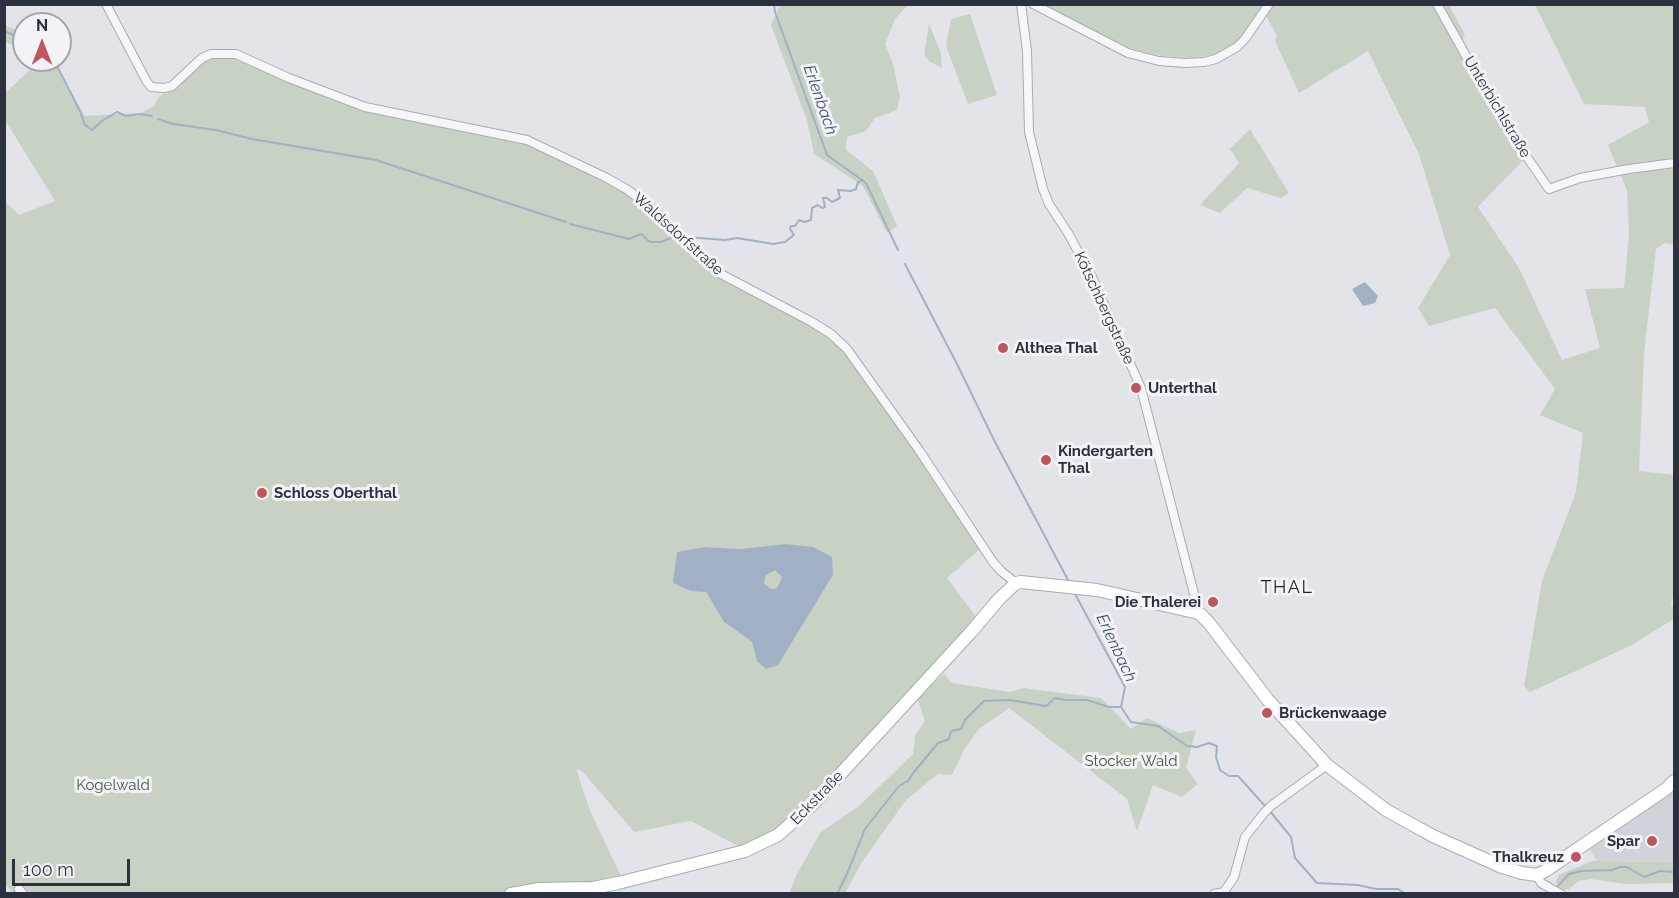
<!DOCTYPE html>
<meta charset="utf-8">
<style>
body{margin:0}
#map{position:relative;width:1679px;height:898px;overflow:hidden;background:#e2e4e9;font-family:Raleway,sans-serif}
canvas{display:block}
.frame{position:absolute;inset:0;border:6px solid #2c313f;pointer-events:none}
.north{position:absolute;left:12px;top:12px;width:60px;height:60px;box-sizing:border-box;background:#f2f3f7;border:2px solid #a3a5ad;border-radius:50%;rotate:0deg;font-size:16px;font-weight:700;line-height:24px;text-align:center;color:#2c313f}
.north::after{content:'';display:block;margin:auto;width:21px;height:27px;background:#c0565c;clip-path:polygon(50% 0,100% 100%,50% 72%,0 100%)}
.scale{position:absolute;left:12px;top:859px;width:118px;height:27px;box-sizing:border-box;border:3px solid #2c313f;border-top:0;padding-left:8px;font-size:18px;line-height:21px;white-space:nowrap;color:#2c313f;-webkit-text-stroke:4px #f2f3f7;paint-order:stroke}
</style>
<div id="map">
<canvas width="1679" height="898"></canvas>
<div class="frame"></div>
<div class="north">N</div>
<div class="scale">100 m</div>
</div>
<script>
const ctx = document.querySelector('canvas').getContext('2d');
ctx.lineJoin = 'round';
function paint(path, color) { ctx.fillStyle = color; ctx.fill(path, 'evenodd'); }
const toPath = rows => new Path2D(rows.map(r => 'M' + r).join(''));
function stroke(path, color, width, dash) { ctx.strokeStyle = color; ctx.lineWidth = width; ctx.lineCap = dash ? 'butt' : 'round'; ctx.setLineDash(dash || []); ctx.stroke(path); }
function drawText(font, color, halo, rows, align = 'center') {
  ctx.font = font + ' Raleway,sans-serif'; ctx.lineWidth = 6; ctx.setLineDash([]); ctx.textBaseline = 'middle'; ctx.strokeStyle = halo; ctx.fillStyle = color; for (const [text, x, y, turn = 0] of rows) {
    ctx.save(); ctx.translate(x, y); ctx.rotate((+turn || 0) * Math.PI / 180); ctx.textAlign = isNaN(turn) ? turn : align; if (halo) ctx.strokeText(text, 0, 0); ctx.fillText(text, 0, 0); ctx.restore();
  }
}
const built = toPath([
 [1674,789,1674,862,1597,861,1590,849]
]);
const green = toPath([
 [783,5,908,5,895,19,885,44,893,64,900,97,897,110,875,118,866,131,847,137,846,150,873,171,897,226,887,233,863,186,814,154,807,120,771,25,779,7],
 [1043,5,1449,5,1465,35,1463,39,1479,70,1528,155,1478,207,1519,268,1562,360,1600,348,1585,289,1624,288,1629,235,1627,191,1608,145,1649,122,1645,107,1584,104,1535,5,1674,5,1674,245,1665,243,1656,249,1644,353,1639,471,1674,475,1674,593,1671,604,1674,608,1674,619,1630,646,1530,692,1524,686,1542,581,1576,492,1583,433,1540,415,1555,389,1495,308,1429,326,1418,308,1450,255,1419,154,1368,51,1299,93,1275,41,1277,36,1267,17,1260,11,1243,35,1230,47,1212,55,1191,58,1163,56,1136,50,1115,43],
 [970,14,997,95,968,104,946,46,951,19],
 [929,24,941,53,942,68,930,62,924,54],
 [4,25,24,33,24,52,21,48,5,42],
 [211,56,234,56,315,92,343,103,524,141,627,192,674,231,685,247,716,275,812,324,830,336,844,352,916,451,980,549,947,578,977,618,809,804,776,831,740,847,691,821,634,832,582,771,576,769,590,811,623,880,505,894,14,893,4,884,4,201,19,215,55,201,5,120,5,93,32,68,29,60,52,60,85,116,141,113,154,106,158,98,203,59],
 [786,544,833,575,778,665,757,661,752,642,724,622,706,592,705,547,740,549],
 [1250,129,1289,193,1281,198,1247,188,1220,213,1200,205,1239,163,1230,149],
 [775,569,782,576,777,588,771,589,764,583,766,575],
 [944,674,952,683,1010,692,1023,688,1101,698,1131,729,1147,718,1179,733,1196,730,1186,768,1198,784,1182,797,1153,785,1137,831,1127,799,1009,708,979,729,964,750,952,775,938,774,906,800,862,862,845,893,789,894,796,876,820,833,859,806,913,754,915,736,925,721,917,698],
 [1592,861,1674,862,1674,883,1626,884,1590,879,1579,881,1569,889,1563,890,1556,882,1559,875]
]);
const water = toPath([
 [1365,282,1378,296,1375,303,1363,306,1352,289],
 [786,544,813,547,832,557,833,575,778,665,766,669,757,661,752,642,724,622,706,592,691,591,673,583,677,552,705,547,740,549],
 [775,570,782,577,777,588,771,589,764,583,766,575]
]);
const stream = toPath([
 [774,4,775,12,827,155,866,183,898,250],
 [4,31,24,40],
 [54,60,80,111,85,125,92,130,102,121,117,112,126,116,139,114,152,116],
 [158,119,173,124,216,130,252,139,376,160,566,222],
 [570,224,629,239,641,234,650,242,661,242,673,237],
 [687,237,725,240,737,238,773,244,785,242,794,235,790,229,791,226,795,226,799,220,804,222,811,220,812,208,818,205,822,208,825,207,823,198,827,198,832,202,840,198,838,190,851,191,856,189,858,182,863,180],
 [905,264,958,366,994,440,1069,582],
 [1074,592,1125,687,1121,707,1131,722,1158,726,1187,746,1197,747,1209,743,1217,746,1216,757,1220,770,1229,776,1238,776,1265,806],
 [1269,810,1291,837,1295,858,1317,883,1358,885,1376,889,1398,889,1406,894],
 [1555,889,1569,874,1581,871,1612,870,1620,867,1627,867,1644,877,1660,871,1674,872],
 [837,894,847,874,865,829,899,786,908,781,914,772,938,743,949,739,951,731,961,729,965,720,984,701,1010,700,1046,706,1055,698,1066,700,1087,700,1109,707,1121,707]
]);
const street = toPath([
 [106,4,147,82,151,87,164,88,172,86,202,58,211,54,236,54,289,78,365,107,527,140,607,178,628,190,651,208,719,273,812,322,831,334,847,349,919,450,993,562,1001,571,1016,583],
 [1021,4,1027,51,1029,132,1043,189,1049,204,1068,233,1093,279,1141,388,1199,613],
 [1033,4,1128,53,1159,61,1185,63,1204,62,1216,59,1237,47,1245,39,1269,4],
 [1437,4,1504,124,1549,189,1580,178,1629,169,1674,163],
 [1537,875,1541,883,1561,894],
 [19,889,23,894],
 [1214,894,1224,892,1234,877,1245,837,1264,813,1272,805,1327,765]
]);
const secondary = toPath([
 [511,894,539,889,593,888,618,883,745,851,778,835,812,805,971,632,999,599,1016,583,1021,582,1097,590,1199,613,1209,623,1268,700,1327,765,1386,810,1413,825,1433,836,1502,867,1522,873,1537,875,1545,871,1666,789,1674,781]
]);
const markers = [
 [1003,348,6,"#c0565c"],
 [1136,388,6,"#c0565c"],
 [1046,460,6,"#c0565c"],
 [262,493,6,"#c0565c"],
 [1213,602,6,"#c0565c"],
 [1267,713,6,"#c0565c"],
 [1652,841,6,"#c0565c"],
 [1576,857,6,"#c0565c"]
];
const streetNames = [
 ["Unterbichlstraße",1497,107,59],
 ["Waldsdorfstraße",678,234,42],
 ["Kötschbergstraße",1104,308,65],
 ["Eckstraße",817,798,-46]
];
const poiNames = [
 ["Althea Thal",1015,348],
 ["Unterthal",1148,388],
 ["Kindergarten",1058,451],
 ["Thal",1058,468],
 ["Schloss Oberthal",274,493],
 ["Die Thalerei",1201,602,"right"],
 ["Brückenwaage",1279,713],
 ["Spar",1640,841,"right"],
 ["Thalkreuz",1564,857,"right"]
];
const parkNames = [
 ["Stocker Wald",1131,761],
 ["Kogelwald",113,785]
];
const waterNames = [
 ["Erlenbach",820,100,71],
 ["Erlenbach",1116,648,65]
];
const quarterNames = [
 ["THAL",1287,588]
];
paint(built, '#d1d3db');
paint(green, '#c7d2c4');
paint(water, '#a2b0c5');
stroke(stream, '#a2b0c5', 2);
stroke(street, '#a8abb3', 10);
stroke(secondary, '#a8abb3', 14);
stroke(street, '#f5f6f8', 8);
stroke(secondary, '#fff', 12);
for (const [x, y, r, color] of markers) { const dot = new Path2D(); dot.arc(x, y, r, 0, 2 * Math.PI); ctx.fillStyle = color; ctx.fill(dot); stroke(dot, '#f2f3f7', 2); }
drawText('15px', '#2c313f', '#f2f3f7', streetNames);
drawText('bold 15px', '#2c313f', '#f2f3f7', poiNames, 'left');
drawText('15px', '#3e593b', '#f2f3f7', parkNames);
drawText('italic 16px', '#3b4d6f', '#f2f3f7', waterNames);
ctx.letterSpacing = '1.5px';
drawText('18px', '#1e2330', '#f2f3f7', quarterNames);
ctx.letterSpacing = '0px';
</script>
